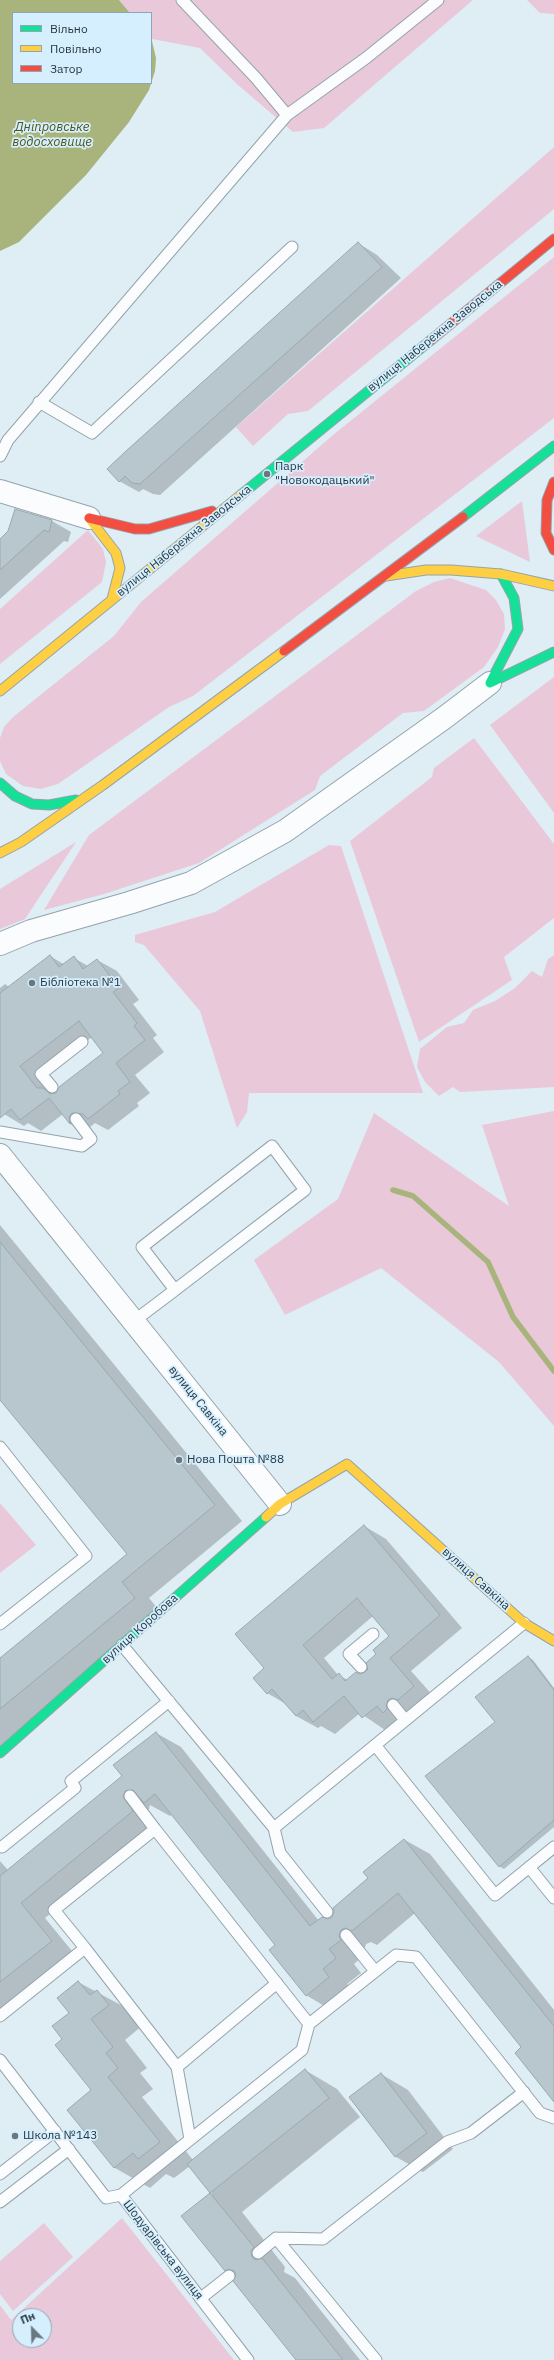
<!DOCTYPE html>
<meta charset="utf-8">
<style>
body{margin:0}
#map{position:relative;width:554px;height:2360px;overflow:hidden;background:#dfedf5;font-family:"IBM Plex Sans",sans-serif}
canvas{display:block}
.legend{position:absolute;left:12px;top:12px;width:140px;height:72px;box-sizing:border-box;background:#d6effe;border:1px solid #90a6b3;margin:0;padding:5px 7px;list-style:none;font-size:12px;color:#283842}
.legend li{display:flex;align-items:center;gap:8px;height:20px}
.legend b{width:20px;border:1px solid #90a6b3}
.north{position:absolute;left:12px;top:2308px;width:40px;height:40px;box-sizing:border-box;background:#d6effe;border:1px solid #90a6b3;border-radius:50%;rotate:337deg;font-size:11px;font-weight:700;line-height:16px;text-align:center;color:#283842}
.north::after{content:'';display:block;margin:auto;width:14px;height:18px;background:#687781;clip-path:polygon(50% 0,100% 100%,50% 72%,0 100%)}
</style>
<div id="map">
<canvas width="554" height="2360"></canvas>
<ul class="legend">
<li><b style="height:5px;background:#16e098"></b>Вільно</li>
<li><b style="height:5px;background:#ffcf43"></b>Повільно</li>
<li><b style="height:5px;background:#f24e42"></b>Затор</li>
</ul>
<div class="north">Пн</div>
</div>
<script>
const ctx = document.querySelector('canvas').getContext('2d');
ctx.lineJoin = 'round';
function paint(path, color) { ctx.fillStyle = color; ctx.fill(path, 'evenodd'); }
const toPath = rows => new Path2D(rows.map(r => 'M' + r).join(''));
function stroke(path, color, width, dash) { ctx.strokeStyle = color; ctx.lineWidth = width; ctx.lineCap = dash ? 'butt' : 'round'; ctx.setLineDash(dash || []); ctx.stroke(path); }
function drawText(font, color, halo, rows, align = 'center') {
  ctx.font = font + ' "IBM Plex Sans",sans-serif'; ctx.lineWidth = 3.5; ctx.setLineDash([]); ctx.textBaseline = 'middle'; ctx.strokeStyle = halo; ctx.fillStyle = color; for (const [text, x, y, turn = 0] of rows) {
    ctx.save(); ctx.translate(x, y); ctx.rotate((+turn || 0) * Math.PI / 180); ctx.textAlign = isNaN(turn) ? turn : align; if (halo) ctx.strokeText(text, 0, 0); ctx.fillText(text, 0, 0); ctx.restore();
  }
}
const green = toPath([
 [119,0,473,0,324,128,293,132,238,85,200,48,152,39,151,13,130,13],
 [527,0,554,0,554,14,540,13],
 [554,147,554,209,308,411,288,414,253,446,236,427],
 [554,257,554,418,193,696,169,707,58,784,41,789,23,786,6,774,0,761,0,738,4,727,13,717,114,636,141,602,333,435],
 [522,501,530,562,476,536],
 [88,530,103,549,106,562,102,582,0,664,0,609],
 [450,578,486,590,496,600,504,614,505,629,498,647,484,667,424,711,403,713,320,776,315,790,199,863,104,894,44,910,89,835,416,591,434,582],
 [554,677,554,813,490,725],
 [474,738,554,844,554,918,504,957,512,980,419,1042,350,841,432,777,434,768],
 [76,842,25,919,0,929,0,889],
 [329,845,341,846,423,1093,249,1093,247,1112,237,1128,200,1011,144,945,135,942,135,935,215,912],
 [554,955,554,1087,460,1092,453,1087,439,1096,425,1082,417,1067,420,1049,447,1027,464,1023,473,1010,495,1001,515,988,532,971,542,977,548,959],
 [554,1111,554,1426,499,1362,381,1268,285,1315,254,1260,338,1199,374,1113,509,1206,482,1125],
 [0,1503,36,1545,0,1573],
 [122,2218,234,2360,0,2360,0,2305,11,2320],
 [20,2316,44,2316,44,2340,20,2340],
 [44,2223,73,2257,13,2311,0,2294,0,2261]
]);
const water = toPath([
 [0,0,119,0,130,13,13,13,13,83,151,83,151,37,156,58,155,71,149,90,129,122,86,175,19,242,0,251]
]);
const shadow = toPath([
 [358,243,377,255,401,278,160,495,153,494,143,489,139,492,119,481],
 [15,510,52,521,71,532,68,542,64,541,0,599,0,540,9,532],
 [50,956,65,965,74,958,88,966,97,960,117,971,139,1000,133,1004,157,1035,153,1038,164,1052,135,1075,150,1093,137,1103,139,1106,108,1130,95,1123,90,1127,90,1135,70,1124,63,1114,41,1131,28,1123,24,1126,4,1114,0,1110,0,988,5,984,9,987],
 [92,1037,105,1053,58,1093,52,1094,40,1077],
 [0,1225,242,1521,149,1598,163,1615,0,1748,0,1659,128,1554,0,1399],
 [364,1526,386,1539,462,1628,411,1671,436,1699,406,1725,397,1720,385,1730,360,1713,335,1734,321,1726,318,1728,296,1716,286,1704,267,1693,265,1668],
 [373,1616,391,1636,377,1655,367,1663,367,1672,362,1675,356,1673,348,1680,338,1675,324,1658],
 [528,1657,533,1660,554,1688,554,1827,504,1869,499,1866],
 [156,1733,181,1747,319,1921,332,1918,405,1840,430,1854,554,2010,554,2099,523,2048,415,1913,377,1945,371,1942,366,1944,364,1951,365,1954,354,1964,361,1973,347,1984,354,1992,331,2010,306,1995,277,1945,172,1814,170,1816,150,1805,148,1812,158,1826,45,1918,76,1956,0,2013,0,1861,8,1870,123,1776],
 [78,1982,132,2011,143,2025,125,2040,147,2068,140,2073,153,2089,142,2097,193,2160,305,2070,337,2089,360,2117,242,2212,285,2267,284,2272,295,2278,360,2360,298,2360,237,2276,225,2270,182,2216,212,2193,190,2166,174,2178,166,2174,150,2188,115,2168,68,2110,93,2090,64,2039],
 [381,2074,408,2090,453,2149,423,2172,396,2157,351,2098]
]);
const stream = toPath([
 [393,1190,413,1196,488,1262,513,1317,554,1371]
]);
const building = toPath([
 [358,242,382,267,140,484,132,483,125,476,119,482,107,469,126,451,358,242],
 [15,509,52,520,49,532,44,530,0,570,0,539,8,531,15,509],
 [50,955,59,967,74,956,83,969,97,959,119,988,113,992,137,1023,134,1026,145,1040,116,1063,130,1082,118,1091,120,1094,88,1119,83,1114,72,1113,69,1117,70,1124,49,1098,20,1120,11,1109,0,1118,0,993,50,955],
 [79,1021,103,1053,59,1087,56,1093,50,1094,43,1088,37,1088,20,1066,79,1021],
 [0,1242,215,1505,122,1582,135,1598,0,1709,0,1658,127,1554,0,1400,0,1242],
 [364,1525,440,1615,390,1658,414,1686,398,1700,392,1698,388,1700,386,1706,387,1709,383,1713,377,1706,362,1718,344,1696,313,1722,303,1710,296,1716,272,1689,267,1694,253,1678,264,1668,235,1634,364,1525],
 [357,1598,389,1636,373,1650,376,1654,366,1663,368,1669,365,1672,359,1674,356,1672,345,1681,339,1673,332,1679,303,1645,357,1598],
 [528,1656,554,1690,554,1820,499,1867,425,1776,495,1722,475,1697,528,1656],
 [156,1732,310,1926,322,1917,328,1919,332,1917,334,1911,333,1908,368,1878,363,1872,404,1839,554,2026,554,2102,515,2053,521,2047,398,1893,352,1931,345,1928,341,1930,339,1936,341,1940,329,1949,336,1958,323,1969,329,1977,306,1996,269,1950,275,1945,155,1794,144,1803,133,1790,125,1791,123,1797,133,1811,21,1903,52,1941,0,1982,0,1876,122,1776,113,1765,156,1732],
 [78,1981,90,1995,97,1990,109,2005,91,2019,113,2047,106,2053,118,2068,108,2077,160,2142,138,2159,133,2153,114,2168,67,2110,91,2090,55,2045,62,2039,52,2026,69,2013,57,1998,78,1981],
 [305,2069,329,2098,210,2193,187,2164,305,2069],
 [381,2073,427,2133,395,2157,349,2097,381,2073],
 [210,2193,254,2247,251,2251,252,2257,256,2260,262,2258,343,2360,296,2360,233,2281,236,2275,234,2271,228,2269,225,2271,181,2216,210,2193]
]);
const lane = toPath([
 [182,0,256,78,287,115],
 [39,402,92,433,292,247],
 [0,456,8,440,287,115,366,58,438,0],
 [52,1087,41,1074,82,1042],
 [0,1132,82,1146,91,1139,76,1119],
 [134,1321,175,1290,305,1190,272,1146,142,1247,175,1290],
 [0,1447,86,1556,0,1624],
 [122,1645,274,1828,524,1623],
 [361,1667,349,1654,373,1634],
 [393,1705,405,1720],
 [375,1745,495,1895,554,1847],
 [130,1796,155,1829],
 [274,1828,280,1853,327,1912],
 [2,1847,75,1788,71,1781,169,1701],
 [529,1867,554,1898],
 [346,1935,375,1971],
 [85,1948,177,2067,190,2139],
 [0,2016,85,1948,54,1910,155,1829,309,2024,396,1955,416,1957,540,2113,554,2118],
 [0,2060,106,2198,121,2195,248,2360],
 [177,2067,277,1983],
 [0,2174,55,2131],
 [121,2195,302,2050,309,2024],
 [0,2202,69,2149],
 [276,2238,376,2360],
 [258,2253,276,2238,323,2239,447,2142,471,2133,524,2092],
 [201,2298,229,2276]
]);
const street = toPath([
 [0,491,89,518],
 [0,944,31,931,129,903,191,883,285,831,444,718,490,683],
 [0,1155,280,1504]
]);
const fast = toPath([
 [242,494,431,340],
 [463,517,554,446],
 [490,683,518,629,514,598,501,574],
 [490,683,554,652],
 [0,783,15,796,32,804,49,805,76,800],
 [0,1753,266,1517]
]);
const slow = toPath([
 [89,518,116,553,120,568,112,599],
 [386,576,426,570,451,570,501,574,554,586],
 [0,691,242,494],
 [0,853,21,842,103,785,284,651],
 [266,1517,280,1504,347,1464,524,1623,554,1641]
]);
const jam = toPath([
 [431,340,554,239],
 [554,482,547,500,546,533,554,550],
 [89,518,135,529,149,529,212,511],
 [284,651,463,517]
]);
const markers = [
 [267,474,4,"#687781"],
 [32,983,4,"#687781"],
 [179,1460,4,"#687781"],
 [15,2136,4,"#687781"]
];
const streetNames = [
 ["вулиця Набережна Заводська",435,336,-39],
 ["вулиця Набережна Заводська",184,541,-39],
 ["вулиця Савкіна",198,1401,51],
 ["вулиця Савкіна",476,1579,42],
 ["вулиця Коробова",140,1629,-42],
 ["Шодуарівська вулиця",163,2250,52]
];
const poiNames = [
 ["Парк",275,467],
 ["\"Новокодацький\"",275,481],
 ["Бібліотека №1",40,983],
 ["Нова Пошта №88",187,1460],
 ["Школа №143",23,2136]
];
const waterNames = [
 ["Дніпровське",52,127],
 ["водосховище",52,142]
];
paint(green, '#e9c8da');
paint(water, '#a8b47b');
paint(shadow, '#0003');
stroke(stream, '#a8b47b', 5.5);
paint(building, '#b7c7cd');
stroke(building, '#99a9af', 1);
stroke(lane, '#95a3ab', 13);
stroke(street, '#95a3ab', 24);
stroke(fast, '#95a3ab', 11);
stroke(slow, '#95a3ab', 11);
stroke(jam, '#95a3ab', 11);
stroke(lane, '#fafcfe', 11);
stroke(street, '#fafcfe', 22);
stroke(fast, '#16e098', 9);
stroke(slow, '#ffcf43', 9);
stroke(jam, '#f24e42', 9);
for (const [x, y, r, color] of markers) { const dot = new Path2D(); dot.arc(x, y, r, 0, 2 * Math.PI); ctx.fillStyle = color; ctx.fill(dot); stroke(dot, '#d6effe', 1.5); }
drawText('12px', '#283842', '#d6effe', streetNames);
drawText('12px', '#283842', '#d6effe', poiNames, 'left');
drawText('italic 13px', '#4f5618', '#d6effe', waterNames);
</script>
